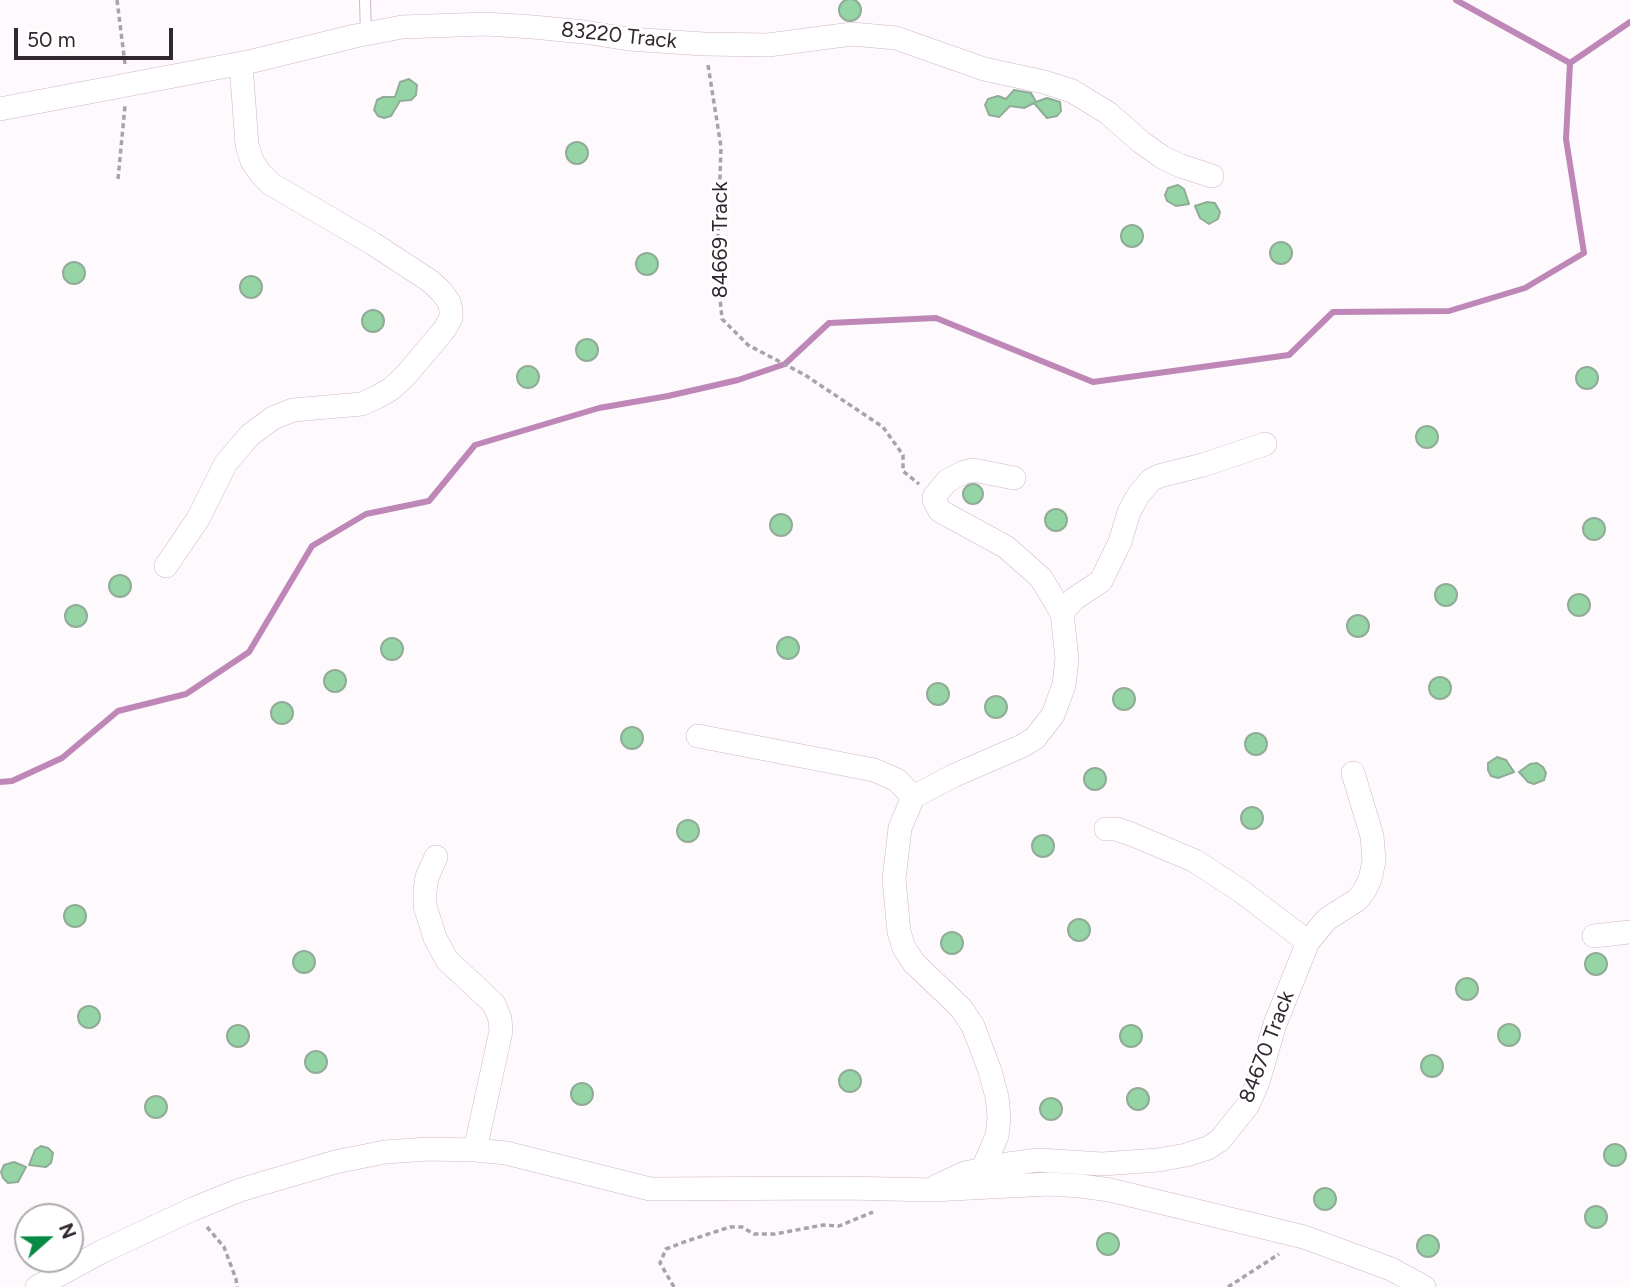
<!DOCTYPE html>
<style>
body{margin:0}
#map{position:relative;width:1630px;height:1287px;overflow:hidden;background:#fef9fd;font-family:Figtree,sans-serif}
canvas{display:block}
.north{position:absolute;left:14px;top:1203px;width:70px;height:70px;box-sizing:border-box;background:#fff;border:2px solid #ada9ac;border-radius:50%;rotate:69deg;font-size:19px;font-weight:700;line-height:28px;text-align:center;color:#312730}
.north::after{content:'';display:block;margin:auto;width:24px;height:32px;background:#088a46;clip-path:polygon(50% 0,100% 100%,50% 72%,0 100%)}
.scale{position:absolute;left:14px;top:28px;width:159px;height:32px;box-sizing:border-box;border:4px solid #312730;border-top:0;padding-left:9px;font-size:21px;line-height:24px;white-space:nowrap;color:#312730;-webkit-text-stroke:5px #fff;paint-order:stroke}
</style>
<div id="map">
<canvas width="1630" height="1287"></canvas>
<div class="north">N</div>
<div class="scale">50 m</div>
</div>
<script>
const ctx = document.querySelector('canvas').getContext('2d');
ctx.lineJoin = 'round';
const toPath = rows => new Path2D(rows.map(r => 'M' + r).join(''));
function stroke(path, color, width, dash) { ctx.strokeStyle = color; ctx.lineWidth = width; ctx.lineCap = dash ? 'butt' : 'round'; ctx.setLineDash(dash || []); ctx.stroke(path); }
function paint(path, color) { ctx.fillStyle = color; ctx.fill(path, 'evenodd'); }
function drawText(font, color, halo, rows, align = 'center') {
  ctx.font = font + ' Figtree,sans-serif'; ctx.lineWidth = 5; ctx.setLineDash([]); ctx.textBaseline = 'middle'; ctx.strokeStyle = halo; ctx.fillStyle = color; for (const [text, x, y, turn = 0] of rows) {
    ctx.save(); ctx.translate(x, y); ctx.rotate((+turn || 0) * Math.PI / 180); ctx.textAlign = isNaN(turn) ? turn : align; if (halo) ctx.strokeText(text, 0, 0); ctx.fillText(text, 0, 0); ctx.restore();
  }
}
const stream = toPath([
 [1456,0,1570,63],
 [0,782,12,781,62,758,118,711,186,694,249,652,312,546,366,514,429,501,475,445,599,408,668,396,738,380,785,364,829,323,936,318,1093,382,1289,355,1333,312,1449,311,1525,288,1584,253,1566,139,1570,63,1630,22]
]);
const building = toPath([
 '839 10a11 11 0 1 1 22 0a11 11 0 1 1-22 0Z',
 [409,79,417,85,416,95,411,100,400,101,391,116,384,118,378,116,374,110,377,100,383,97,395,97,400,82,409,79],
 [1014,90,1031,93,1036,102,1047,98,1060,102,1061,111,1057,116,1047,118,1034,103,1024,108,1010,106,999,117,989,115,985,105,988,99,998,96,1006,99,1014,90],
 '566 153a11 11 0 1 1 22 0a11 11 0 1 1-22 0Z',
 [1178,185,1184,189,1189,204,1176,206,1167,201,1165,195,1168,188,1178,185],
 [1207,202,1215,203,1220,212,1218,219,1209,224,1200,218,1195,206,1207,202],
 '1121 236a11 11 0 1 1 22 0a11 11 0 1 1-22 0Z',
 '1270 253a11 11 0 1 1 22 0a11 11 0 1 1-22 0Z',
 '636 264a11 11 0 1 1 22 0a11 11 0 1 1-22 0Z',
 '63 273a11 11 0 1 1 22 0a11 11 0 1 1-22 0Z',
 '240 287a11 11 0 1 1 22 0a11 11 0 1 1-22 0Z',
 '362 321a11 11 0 1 1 22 0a11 11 0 1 1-22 0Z',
 '576 350a11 11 0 1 1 22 0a11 11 0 1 1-22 0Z',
 '517 377a11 11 0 1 1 22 0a11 11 0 1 1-22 0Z',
 '1576 378a11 11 0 1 1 22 0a11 11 0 1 1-22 0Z',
 '1416 437a11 11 0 1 1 22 0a11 11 0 1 1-22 0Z',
 '963 494a10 10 0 1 1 20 0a10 10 0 1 1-20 0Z',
 '1045 520a11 11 0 1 1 22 0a11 11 0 1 1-22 0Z',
 '770 525a11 11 0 1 1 22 0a11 11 0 1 1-22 0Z',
 '1583 529a11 11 0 1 1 22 0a11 11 0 1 1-22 0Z',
 '109 586a11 11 0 1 1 22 0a11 11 0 1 1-22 0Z',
 '1435 595a11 11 0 1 1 22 0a11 11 0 1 1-22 0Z',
 '1568 605a11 11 0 1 1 22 0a11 11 0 1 1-22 0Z',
 '65 616a11 11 0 1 1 22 0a11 11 0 1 1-22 0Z',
 '1347 626a11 11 0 1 1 22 0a11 11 0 1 1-22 0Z',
 '777 648a11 11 0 1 1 22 0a11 11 0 1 1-22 0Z',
 '381 649a11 11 0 1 1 22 0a11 11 0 1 1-22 0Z',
 '324 681a11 11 0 1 1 22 0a11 11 0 1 1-22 0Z',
 '1429 688a11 11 0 1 1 22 0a11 11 0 1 1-22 0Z',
 '927 694a11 11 0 1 1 22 0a11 11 0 1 1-22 0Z',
 '1113 699a11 11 0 1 1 22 0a11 11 0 1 1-22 0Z',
 '985 707a11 11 0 1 1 22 0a11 11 0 1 1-22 0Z',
 '271 713a11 11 0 1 1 22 0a11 11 0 1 1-22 0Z',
 '621 738a11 11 0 1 1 22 0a11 11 0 1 1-22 0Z',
 '1245 744a11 11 0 1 1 22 0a11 11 0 1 1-22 0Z',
 [1497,757,1506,760,1514,772,1498,778,1491,776,1488,770,1488,763,1497,757],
 [1537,763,1543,767,1546,773,1544,780,1534,784,1528,782,1519,772,1530,764,1537,763],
 '1084 779a11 11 0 1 1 22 0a11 11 0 1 1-22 0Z',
 '1241 818a11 11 0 1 1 22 0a11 11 0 1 1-22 0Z',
 '677 831a11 11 0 1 1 22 0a11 11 0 1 1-22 0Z',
 '1032 846a11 11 0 1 1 22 0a11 11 0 1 1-22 0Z',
 '64 916a11 11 0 1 1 22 0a11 11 0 1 1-22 0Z',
 '1068 930a11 11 0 1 1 22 0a11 11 0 1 1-22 0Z',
 '941 943a11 11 0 1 1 22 0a11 11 0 1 1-22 0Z',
 '293 962a11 11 0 1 1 22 0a11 11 0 1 1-22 0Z',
 '1585 964a11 11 0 1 1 22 0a11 11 0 1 1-22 0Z',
 '1456 989a11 11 0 1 1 22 0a11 11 0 1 1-22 0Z',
 '78 1017a11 11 0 1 1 22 0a11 11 0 1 1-22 0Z',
 '1498 1035a11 11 0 1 1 22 0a11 11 0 1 1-22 0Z',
 '227 1036a11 11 0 1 1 22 0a11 11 0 1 1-22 0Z',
 '1120 1036a11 11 0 1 1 22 0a11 11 0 1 1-22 0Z',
 '305 1062a11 11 0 1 1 22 0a11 11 0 1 1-22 0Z',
 '1421 1066a11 11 0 1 1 22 0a11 11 0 1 1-22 0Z',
 '839 1081a11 11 0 1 1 22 0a11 11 0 1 1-22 0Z',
 '571 1094a11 11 0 1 1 22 0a11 11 0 1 1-22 0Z',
 '1127 1099a11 11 0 1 1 22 0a11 11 0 1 1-22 0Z',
 '145 1107a11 11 0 1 1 22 0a11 11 0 1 1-22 0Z',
 '1040 1109a11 11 0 1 1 22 0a11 11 0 1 1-22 0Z',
 '1604 1155a11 11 0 1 1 22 0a11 11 0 1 1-22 0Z',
 [41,1146,48,1148,53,1153,51,1163,46,1167,29,1165,35,1150,41,1146],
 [14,1162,26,1167,18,1182,8,1183,3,1178,1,1172,4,1165,14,1162],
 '1314 1199a11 11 0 1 1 22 0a11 11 0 1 1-22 0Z',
 '1585 1217a11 11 0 1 1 22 0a11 11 0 1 1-22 0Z',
 '1097 1244a11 11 0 1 1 22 0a11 11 0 1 1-22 0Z',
 '1417 1246a11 11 0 1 1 22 0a11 11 0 1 1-22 0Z'
]);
const path = toPath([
 [117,0,125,64],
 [708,65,721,147,717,265,722,319,748,345,805,375,883,427,903,455,903,471,919,484],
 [118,179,125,106],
 [207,1227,224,1247,236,1279,237,1287],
 [674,1287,660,1263,666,1249,684,1242,730,1227,742,1227,754,1234,775,1234,823,1225,839,1226,873,1212],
 [1228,1287,1279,1254]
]);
const lane = toPath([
 [365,0,366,34]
]);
const street = toPath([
 [0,109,253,61,355,36,402,27,485,24,533,27,584,32,629,39,704,44,768,45,852,34,896,38,984,69,1044,82,1072,91,1108,113,1141,142,1162,157,1181,166,1212,176],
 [166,566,198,519,226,463,250,435,273,418,293,410,362,404,377,397,391,389,406,375,444,330,451,318,451,310,449,302,441,291,430,281,372,243,271,184,261,174,252,161,247,145,241,64],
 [1062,613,1074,599,1101,581,1120,542,1129,512,1139,494,1151,480,1159,476,1203,465,1265,444],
 [698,736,874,770,897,780,913,797],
 [1106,829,1116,829,1131,834,1195,861,1241,891,1308,942],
 [436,857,427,877,425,891,425,906,435,938,447,960,494,1004,500,1019,501,1031,475,1150],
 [1594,936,1630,932],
 [983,1168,997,1136,999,1118,997,1097,990,1071,973,1026,961,1008,914,963,904,948,899,932,894,879,900,828,913,797,953,776,1022,746,1035,738,1053,715,1064,685,1067,659,1062,613,1041,578,1006,547,940,511,934,500,934,497,947,481,964,472,973,470,1014,478],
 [937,1186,965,1173,1008,1164,1038,1160,1102,1164,1158,1160,1186,1155,1208,1148,1220,1140,1248,1105,1258,1082,1275,1024,1308,942,1327,919,1357,900,1365,890,1370,879,1374,861,1372,836,1353,773],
 [37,1287,101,1252,193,1209,240,1190,335,1162,385,1152,428,1149,475,1150,506,1153,650,1189,845,1188,932,1190,1049,1184,1081,1186,1110,1190,1304,1237,1391,1269,1424,1287]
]);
const streetNames = [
 ["83220 Track",619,36,6],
 ["84669 Track",721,240,-90],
 ["84670 Track",1267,1047,-69]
];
stroke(stream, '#be87b7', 6);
paint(building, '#95d4a5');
stroke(building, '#90ac97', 2);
stroke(lane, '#cfb5cc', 12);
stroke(street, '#cfb5cc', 24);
stroke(path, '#a9a2a8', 3.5, [5, 3.5]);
stroke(lane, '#fff', 10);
stroke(street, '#fff', 23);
drawText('21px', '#312730', '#fff', streetNames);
</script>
